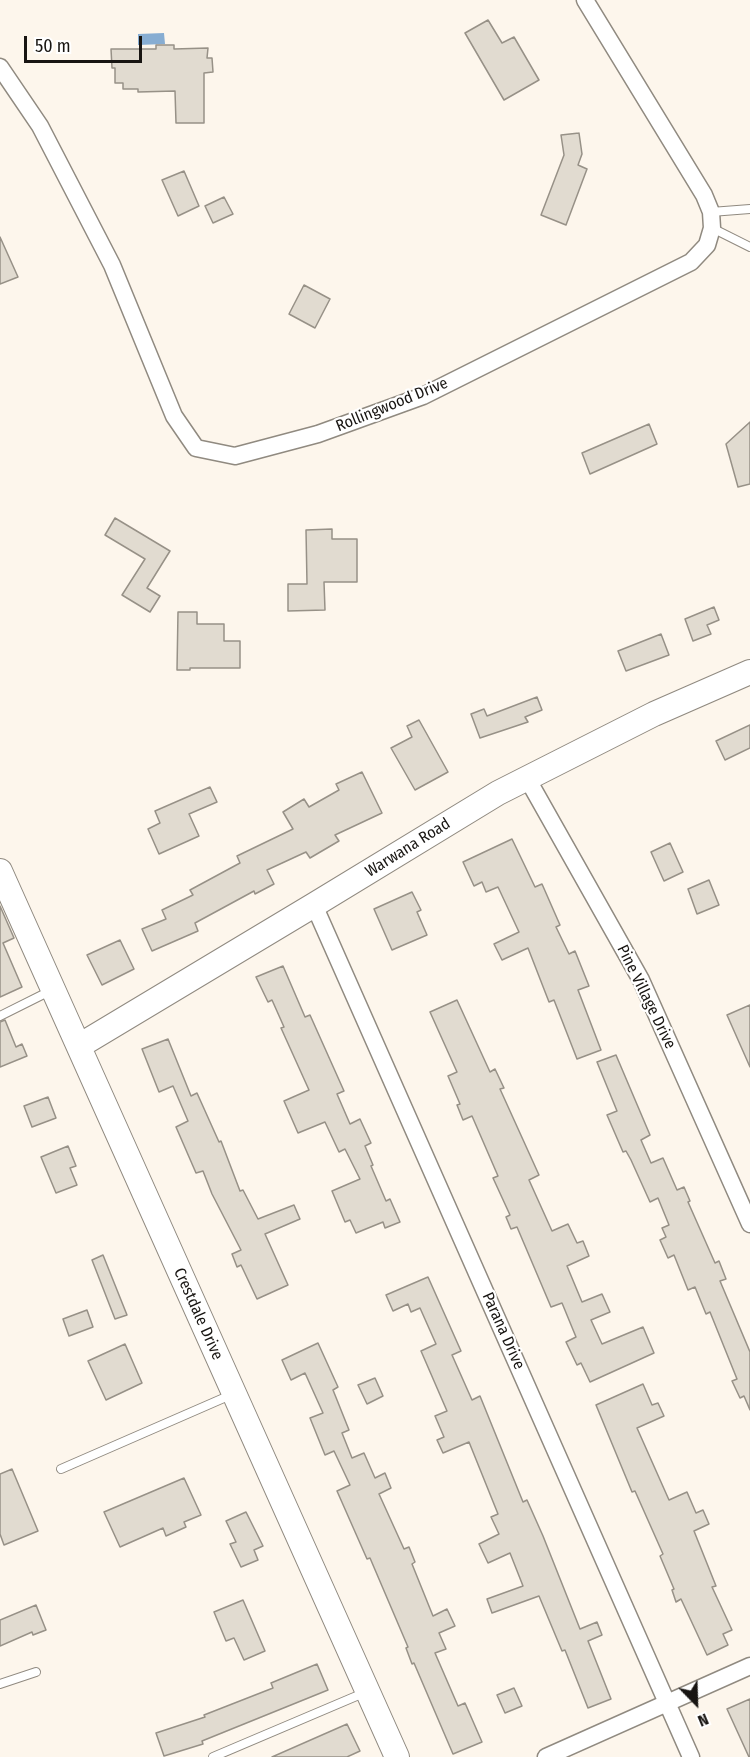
<!DOCTYPE html>
<style>
body{margin:0}
#map{position:relative;width:750px;height:1757px;overflow:hidden;background:#fdf6ec;font-family:"Fira Sans Condensed",sans-serif}
canvas{display:block}
.north{position:absolute;left:666px;top:1673px;width:60px;height:60px;-webkit-text-stroke:4px #fff;paint-order:stroke;rotate:157deg;font-size:16px;font-weight:700;line-height:24px;text-align:center;color:#181512}
.north::after{content:'';display:block;margin:auto;width:21px;height:27px;background:#181512;clip-path:polygon(50% 0,100% 100%,50% 72%,0 100%)}
.scale{position:absolute;left:24px;top:36px;width:118px;height:27px;box-sizing:border-box;border:3px solid #181512;border-top:0;padding-left:8px;font-size:18px;line-height:21px;white-space:nowrap;color:#181512;-webkit-text-stroke:4px #fff;paint-order:stroke}
</style>
<div id="map">
<canvas width="750" height="1757"></canvas>
<div class="north">N</div>
<div class="scale">50 m</div>
</div>
<script>
const ctx = document.querySelector('canvas').getContext('2d');
ctx.lineJoin = 'round';
function paint(path, color) { ctx.fillStyle = color; ctx.fill(path, 'evenodd'); }
const toPath = rows => new Path2D(rows.map(r => 'M' + r).join(''));
function stroke(path, color, width, dash) { ctx.strokeStyle = color; ctx.lineWidth = width; ctx.lineCap = dash ? 'butt' : 'round'; ctx.setLineDash(dash || []); ctx.stroke(path); }
function drawText(font, color, halo, rows, align = 'center') {
  ctx.font = font + ' "Fira Sans Condensed",sans-serif'; ctx.lineWidth = 4.5; ctx.setLineDash([]); ctx.textBaseline = 'middle'; ctx.strokeStyle = halo; ctx.fillStyle = color; for (const [text, x, y, turn = 0] of rows) {
    ctx.save(); ctx.translate(x, y); ctx.rotate((+turn || 0) * Math.PI / 180); ctx.textAlign = isNaN(turn) ? turn : align; if (halo) ctx.strokeText(text, 0, 0); ctx.fillText(text, 0, 0); ctx.restore();
  }
}
const water = toPath([
 [164,33,165,44,138,45,138,34]
]);
const building = toPath([
 [488,20,502,43,514,37,539,80,504,100,465,33,488,20],
 [156,45,174,45,174,49,208,48,207,58,212,58,213,72,204,73,204,123,176,123,175,91,138,92,138,89,123,89,123,83,115,83,115,68,112,68,111,49,156,49,156,45],
 [579,133,582,154,578,165,587,169,566,225,541,215,564,155,561,135,579,133],
 [184,171,199,206,178,216,162,180,184,171],
 [224,197,233,214,213,223,205,206,224,197],
 [0,237,18,277,0,284,0,237],
 [304,285,330,299,315,328,289,314,304,285],
 [750,422,750,484,738,487,726,444,750,422],
 [649,424,657,444,590,474,582,453,649,424],
 [115,518,170,551,147,588,160,596,150,612,122,595,145,559,105,535,115,518],
 [332,529,332,539,357,539,357,582,324,582,325,610,288,611,288,584,307,584,306,530,332,529],
 [714,607,719,620,707,625,711,634,693,641,685,619,714,607],
 [178,612,197,612,197,624,224,624,224,641,240,641,240,668,190,668,190,670,177,670,178,612],
 [661,634,669,655,626,671,618,651,661,634],
 [537,697,542,710,525,717,528,722,480,738,471,714,484,709,487,716,537,697],
 [419,720,448,772,415,790,391,748,412,737,407,726,419,720],
 [750,725,750,748,725,760,716,741,750,725],
 [362,772,382,813,335,835,339,841,310,858,306,852,267,870,274,884,255,894,254,891,195,923,198,931,152,951,142,929,166,919,162,910,193,895,190,890,240,863,237,856,293,829,283,812,304,799,309,807,339,790,336,784,362,772],
 [210,787,217,802,189,814,199,836,159,854,148,829,160,823,155,811,210,787],
 [512,839,535,887,542,884,560,925,556,927,569,954,575,951,589,986,578,990,601,1050,577,1059,554,1000,549,1002,528,948,502,960,494,944,519,932,498,887,486,892,482,882,474,886,463,862,512,839],
 [670,843,683,872,664,881,651,852,670,843],
 [709,880,719,905,697,914,688,889,709,880],
 [412,892,421,910,417,912,427,935,392,950,374,909,412,892],
 [0,906,14,938,3,943,22,987,0,997,0,906],
 [120,940,134,969,102,985,87,955,120,940],
 [283,966,305,1017,310,1015,344,1091,337,1094,350,1124,360,1119,371,1143,365,1146,373,1165,371,1166,386,1201,390,1199,400,1222,385,1228,383,1222,356,1233,350,1220,345,1222,332,1191,360,1179,345,1149,339,1152,325,1122,298,1133,284,1101,309,1090,281,1028,284,1027,272,1000,268,1002,256,977,283,966],
 [457,1000,490,1072,495,1069,504,1088,500,1089,539,1175,529,1180,552,1231,568,1224,577,1243,583,1241,589,1256,567,1266,582,1302,602,1294,610,1312,591,1320,602,1344,643,1327,654,1353,590,1382,581,1363,577,1365,566,1342,576,1337,562,1303,551,1307,517,1227,511,1229,506,1217,510,1215,493,1178,498,1176,472,1116,463,1120,457,1105,460,1104,448,1076,457,1072,430,1012,457,1000],
 [750,1005,750,1067,727,1015,750,1005],
 [5,1020,16,1047,22,1044,27,1056,0,1067,0,1022,5,1020],
 [168,1039,191,1096,197,1093,219,1142,221,1141,240,1191,243,1190,258,1219,294,1205,300,1219,265,1234,288,1285,257,1299,241,1265,237,1267,232,1254,241,1250,212,1194,203,1171,196,1173,176,1127,188,1121,173,1086,159,1092,142,1049,168,1039],
 [616,1055,650,1135,641,1140,651,1163,663,1158,677,1190,684,1187,690,1201,688,1202,715,1263,719,1261,726,1279,720,1281,750,1352,750,1410,744,1396,740,1398,732,1381,737,1379,710,1312,706,1314,695,1287,688,1290,674,1255,668,1258,660,1240,666,1237,662,1228,669,1225,658,1198,650,1202,631,1160,626,1151,623,1152,607,1115,617,1111,597,1062,616,1055],
 [48,1097,56,1118,32,1127,24,1106,48,1097],
 [68,1146,76,1166,70,1168,77,1185,56,1193,41,1157,68,1146],
 [103,1255,127,1315,115,1319,92,1260,103,1255],
 [428,1277,461,1351,452,1355,472,1400,480,1396,523,1502,527,1500,543,1536,580,1629,597,1622,602,1635,588,1641,611,1699,588,1708,565,1650,562,1651,539,1596,492,1613,487,1599,523,1586,510,1553,488,1563,479,1544,499,1534,491,1517,498,1514,469,1442,443,1453,437,1440,444,1437,435,1416,447,1411,421,1351,436,1344,420,1308,411,1312,408,1304,393,1311,386,1295,428,1277],
 [87,1310,93,1327,69,1336,63,1319,87,1310],
 [318,1343,338,1387,333,1390,349,1430,342,1433,352,1458,364,1453,375,1478,385,1473,391,1488,379,1494,404,1549,409,1547,415,1562,412,1564,433,1616,447,1609,455,1626,439,1633,446,1649,435,1653,458,1706,465,1703,482,1742,453,1754,414,1663,412,1664,406,1648,408,1647,370,1558,367,1559,337,1491,350,1485,334,1451,325,1455,310,1418,323,1413,305,1373,291,1380,282,1360,318,1343],
 [125,1344,142,1383,106,1400,88,1361,125,1344],
 [375,1378,383,1396,367,1404,358,1385,375,1378],
 [643,1384,652,1405,658,1403,664,1416,637,1428,669,1500,687,1492,696,1513,703,1510,709,1524,694,1531,716,1586,712,1587,732,1630,723,1634,728,1645,707,1655,681,1599,676,1602,672,1590,674,1589,660,1556,663,1554,635,1491,632,1492,596,1405,643,1384],
 [12,1469,38,1531,4,1545,0,1534,0,1474,12,1469],
 [184,1478,201,1515,184,1522,186,1527,166,1536,163,1528,120,1547,104,1512,184,1478],
 [246,1512,263,1546,254,1550,258,1560,241,1567,230,1544,236,1542,226,1521,246,1512],
 [243,1600,265,1651,244,1660,234,1638,226,1641,214,1612,243,1600],
 [36,1605,46,1630,33,1635,32,1632,0,1646,0,1620,36,1605],
 [317,1664,328,1690,202,1741,203,1744,164,1756,156,1733,205,1717,204,1715,273,1688,271,1683,317,1664],
 [514,1688,522,1706,505,1713,497,1695,514,1688],
 [750,1699,750,1757,749,1757,727,1709,750,1699],
 [347,1724,360,1751,347,1757,272,1757,347,1724]
]);
const lane = toPath([
 [711,212,750,209],
 [712,228,750,247],
 [0,1016,50,991],
 [61,1469,233,1394],
 [0,1684,36,1672],
 [213,1757,366,1692]
]);
const street = toPath([
 [0,67,40,126,112,265,174,416,196,448,235,456,318,434,423,396,691,262,707,245,712,228,711,212,704,195,585,0],
 [527,778,641,980,750,1224],
 [314,905,691,1757],
 [546,1757,750,1666]
]);
const secondary = toPath([
 [0,871,397,1757],
 [79,1046,314,905,498,793,654,714,750,672]
]);
const streetNames = [
 ["Rollingwood Drive",392,405,-22],
 ["Warwana Road",408,848,-32],
 ["Pine Village Drive",646,997,64],
 ["Crestdale Drive",198,1314,66],
 ["Parana Drive",503,1331,66]
];
paint(water, '#87add2');
paint(building, '#e1dbd0');
stroke(building, '#979187', 1.5);
stroke(lane, '#908a80', 10);
stroke(street, '#908a80', 19);
stroke(secondary, '#908a80', 26);
stroke(lane, '#fff', 8);
stroke(street, '#fff', 16);
stroke(secondary, '#fff', 24);
drawText('16px', '#181512', '#fff', streetNames);
</script>
